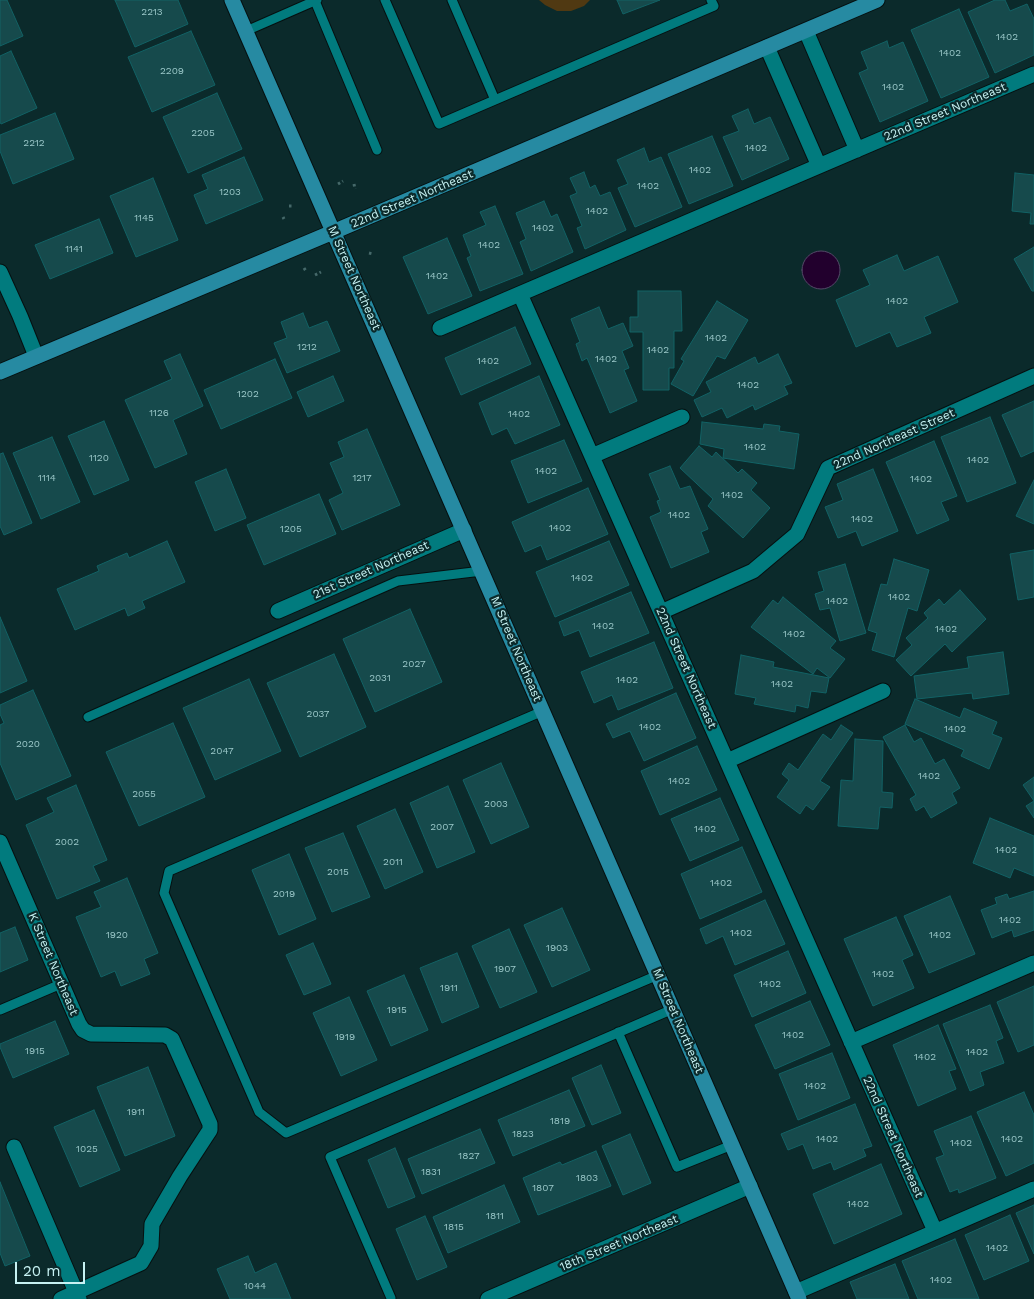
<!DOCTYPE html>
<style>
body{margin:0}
#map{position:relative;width:1034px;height:1299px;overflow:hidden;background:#0b2a2b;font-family:"Work Sans",sans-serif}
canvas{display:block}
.scale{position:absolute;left:15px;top:1262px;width:70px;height:22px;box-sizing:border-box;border:2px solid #c7f2f3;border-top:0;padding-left:6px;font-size:15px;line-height:18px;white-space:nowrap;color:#c7f2f3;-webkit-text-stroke:4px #0b2a2b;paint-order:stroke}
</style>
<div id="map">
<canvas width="1034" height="1299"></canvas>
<div class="scale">20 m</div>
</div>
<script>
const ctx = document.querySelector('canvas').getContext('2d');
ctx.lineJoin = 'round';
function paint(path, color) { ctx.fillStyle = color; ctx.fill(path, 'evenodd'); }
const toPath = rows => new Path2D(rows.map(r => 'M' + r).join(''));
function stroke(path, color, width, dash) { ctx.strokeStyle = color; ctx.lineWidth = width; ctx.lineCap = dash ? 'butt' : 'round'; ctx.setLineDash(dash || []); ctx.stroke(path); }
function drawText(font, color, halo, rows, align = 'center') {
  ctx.font = font + ' "Work Sans",sans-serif'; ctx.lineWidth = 4.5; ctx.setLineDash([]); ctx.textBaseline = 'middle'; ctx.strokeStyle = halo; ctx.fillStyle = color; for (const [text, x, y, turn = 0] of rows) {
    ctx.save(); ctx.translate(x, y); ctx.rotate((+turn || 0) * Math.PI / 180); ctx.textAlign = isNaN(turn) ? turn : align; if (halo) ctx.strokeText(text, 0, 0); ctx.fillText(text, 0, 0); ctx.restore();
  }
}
const green = toPath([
 [539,0,590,0,584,6,571,11,557,11,545,5]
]);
const water = toPath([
 '802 270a19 19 0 1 1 38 0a19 19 0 1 1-38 0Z'
]);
const building = toPath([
 [0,0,7,0,23,36,0,46,0,0],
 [115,0,178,0,188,24,135,47,115,0],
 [617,0,660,0,623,14,617,0],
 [995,0,1005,0,1010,11,1027,4,1034,19,1034,55,995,73,968,12,995,0],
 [959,9,989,77,941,98,911,30,959,9],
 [191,31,215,85,152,112,128,57,191,31],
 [887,41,889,48,903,42,928,101,880,122,859,73,868,69,861,52,887,41],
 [11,51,37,108,1,124,0,122,0,56,11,51],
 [217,93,242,149,188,173,163,117,217,93],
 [748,109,754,124,770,117,789,159,742,180,723,137,739,131,732,116,748,109],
 [55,113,74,159,13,184,0,151,0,135,55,113],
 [712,136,733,186,689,204,668,154,712,136],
 [644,148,649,162,661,157,682,207,635,227,618,188,628,184,617,160,644,148],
 [244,157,263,200,206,224,194,195,208,189,202,175,244,157],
 [584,172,590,188,595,185,600,196,610,192,626,230,585,249,577,228,582,226,570,196,577,193,570,178,584,172],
 [1015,173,1034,175,1034,224,1030,224,1031,213,1012,211,1015,173],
 [153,178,178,240,136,257,110,196,153,178],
 [544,201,551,217,557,214,573,252,531,271,520,242,526,239,516,213,544,201],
 [495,206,523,274,480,291,467,258,471,256,463,235,486,225,480,212,495,206],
 [99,219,113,253,50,279,35,245,99,219],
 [447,238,472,296,428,314,403,257,447,238],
 [1034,247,1034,291,1032,291,1014,259,1034,247],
 [897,255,904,271,938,256,958,302,924,317,931,333,897,347,890,332,856,347,836,300,870,285,863,270,897,255],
 [638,291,681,291,682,331,674,331,674,368,669,368,669,390,643,390,643,332,630,332,630,317,638,317,638,291],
 [717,301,748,320,725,359,717,356,693,396,671,384,684,361,681,359,717,301],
 [599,307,608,329,623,323,633,346,622,351,629,368,624,370,637,401,610,413,587,358,582,361,576,344,580,342,571,319,599,307],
 [303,313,309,328,327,321,340,351,287,373,274,343,287,338,281,322,303,313],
 [515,327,531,364,461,395,445,358,515,327],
 [180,354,203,406,173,420,187,454,155,468,125,400,172,379,164,361,180,354],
 [778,354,792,383,784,386,788,394,755,410,753,405,727,418,722,408,702,417,694,400,711,392,706,382,755,357,758,364,778,354],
 [275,359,292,398,221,429,204,390,275,359],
 [333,376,344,401,308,417,297,392,333,376],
 [539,376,560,425,515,444,507,428,492,435,479,403,539,376],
 [1034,401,1034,451,1021,457,1002,415,1034,401],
 [990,417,1016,483,967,502,941,437,990,417],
 [104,421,129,480,94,495,68,436,104,421],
 [702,422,763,429,764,424,780,426,779,431,799,434,794,469,723,458,724,449,700,444,702,422],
 [367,429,400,505,342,530,329,500,343,493,330,463,344,457,338,442,367,429],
 [52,437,80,502,41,519,13,453,52,437],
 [564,440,582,481,528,503,511,461,564,440],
 [934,441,957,496,941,502,949,520,917,534,886,462,934,441],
 [699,446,712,457,716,452,738,473,742,469,757,483,751,490,770,508,743,538,708,506,713,499,680,468,699,446],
 [3,453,32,523,4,535,0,526,0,454,3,453],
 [670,466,680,489,690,486,708,529,701,532,709,552,671,568,650,517,661,512,657,501,660,500,649,474,670,466],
 [226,469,246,518,215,531,195,482,226,469],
 [873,469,898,531,862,546,856,531,838,538,825,507,843,500,837,484,873,469],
 [1034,480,1034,524,1016,516,1034,480],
 [588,488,608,534,547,560,541,545,525,552,512,522,588,488],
 [319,494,336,534,264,565,247,525,319,494],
 [167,541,185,582,142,601,145,608,128,616,125,608,75,630,57,589,99,571,97,566,127,553,129,558,167,541],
 [609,541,629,585,555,617,536,572,609,541],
 [1034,550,1034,597,1018,600,1010,554,1034,550],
 [894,559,929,570,917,611,908,608,894,657,872,650,877,633,868,630,881,584,887,585,894,559],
 [845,564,866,633,840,641,830,608,820,610,815,594,824,591,818,572,845,564],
 [960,590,986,619,952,652,945,644,911,676,896,660,912,645,906,638,928,618,924,613,939,599,944,605,960,590],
 [631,592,649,633,590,657,579,630,564,636,559,622,631,592],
 [783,597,836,641,830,648,845,659,830,678,817,668,813,674,751,627,773,600,778,604,783,597],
 [410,609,442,682,375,712,343,639,410,609],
 [0,617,27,681,0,693,0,617],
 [654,642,673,688,618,710,612,695,594,703,581,672,654,642],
 [1003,652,1009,694,973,699,972,693,917,699,914,676,969,668,967,657,1003,652],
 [334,654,366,727,300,757,267,683,334,654],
 [741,655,774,662,773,667,829,678,826,693,811,691,808,708,796,705,795,712,754,704,756,698,735,694,741,655],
 [249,679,281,751,215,780,183,708,249,679],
 [33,690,71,776,16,800,0,763,0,725,4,723,0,714,0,705,33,690],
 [676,693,696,738,644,761,630,731,613,738,606,724,676,693],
 [915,699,960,718,964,708,997,722,992,734,1002,738,989,769,961,756,964,750,905,724,915,699],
 [173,723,205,797,139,826,106,752,173,723],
 [841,725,853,733,820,781,830,787,813,810,806,805,800,814,777,797,789,780,782,774,789,763,798,770,823,734,831,740,841,725],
 [905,725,914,742,921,738,935,764,944,759,960,788,952,793,957,803,931,818,924,806,916,811,910,799,916,795,883,737,905,725],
 [855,739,883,741,882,792,893,793,892,808,880,807,878,829,838,826,841,780,853,781,855,739],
 [697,746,717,790,660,815,641,771,697,746],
 [501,763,529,827,491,844,463,780,501,763],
 [1034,777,1034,818,1026,806,1034,801,1023,785,1034,777],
 [76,785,107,860,93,866,100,881,57,899,26,825,54,812,47,798,76,785],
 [448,786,475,852,437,868,410,803,448,786],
 [720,798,739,840,690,861,671,819,720,798],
 [395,809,423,872,385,889,357,826,395,809],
 [990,818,1034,836,1034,876,1014,868,1010,878,973,863,990,818],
 [343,833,370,897,332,912,305,848,343,833],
 [742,847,762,892,700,919,681,874,742,847],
 [289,854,316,919,279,935,252,870,289,854],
 [127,878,158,953,144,959,150,974,121,986,115,971,101,977,76,917,101,907,94,892,127,878],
 [1034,891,1034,930,1014,937,1012,930,992,938,981,910,997,904,995,898,1007,894,1009,899,1034,891],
 [950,896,975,954,929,973,904,916,950,896],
 [765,900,785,944,735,965,723,936,706,944,700,929,765,900],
 [562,908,590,970,552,987,524,925,562,908],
 [896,917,913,955,902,960,914,988,873,1006,844,939,896,917],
 [15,927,28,960,0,972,0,933,15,927],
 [509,929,537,992,500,1008,472,946,509,929],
 [313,943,331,984,304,995,286,955,313,943],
 [788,951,806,993,752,1017,734,975,788,951],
 [457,953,479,1007,442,1023,420,968,457,953],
 [404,975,428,1030,391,1046,367,991,404,975],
 [1034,986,1034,1045,1018,1052,997,1002,1034,986],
 [349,997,377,1060,341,1076,313,1013,349,997],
 [810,1001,830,1045,775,1069,755,1025,810,1001],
 [990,1005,1003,1038,996,1041,1004,1063,980,1072,984,1085,970,1091,943,1024,990,1005],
 [55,1021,69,1054,13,1078,0,1047,0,1044,55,1021],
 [938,1025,956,1069,949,1071,956,1089,918,1106,893,1045,938,1025],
 [832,1053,850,1098,798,1120,779,1074,832,1053],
 [601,1065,621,1113,592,1125,572,1078,601,1065],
 [148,1067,175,1136,125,1156,97,1087,148,1067],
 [569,1090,585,1126,513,1156,498,1120,569,1090],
 [1024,1092,1034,1115,1034,1163,1006,1176,977,1112,1024,1092],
 [855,1104,872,1146,863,1149,866,1156,834,1170,831,1162,813,1169,803,1144,788,1150,781,1134,855,1104],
 [94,1110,120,1170,80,1187,54,1127,94,1110],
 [971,1116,996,1178,959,1193,958,1189,950,1192,936,1158,944,1155,934,1131,971,1116],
 [480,1129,495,1163,422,1194,408,1159,480,1129],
 [630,1134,651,1183,623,1195,602,1146,630,1134],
 [395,1148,415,1197,388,1208,368,1160,395,1148],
 [596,1151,611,1186,538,1215,523,1178,560,1162,562,1165,596,1151],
 [881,1164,902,1214,834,1244,813,1194,881,1164],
 [0,1182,30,1256,5,1266,0,1253,0,1182],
 [504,1185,520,1222,448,1253,433,1217,504,1185],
 [1034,1205,1034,1254,1016,1213,1034,1205],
 [1010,1215,1029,1261,984,1280,965,1235,1010,1215],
 [425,1216,447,1267,417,1280,396,1229,425,1216],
 [955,1239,979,1299,918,1299,902,1261,955,1239],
 [248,1256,255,1273,276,1263,291,1299,230,1299,217,1269,248,1256],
 [895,1264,909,1299,857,1299,850,1282,895,1264]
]);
const path = toPath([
 [338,184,343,181],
 [354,184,355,189],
 [289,206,294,206],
 [283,217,284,219],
 [369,253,373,254],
 [304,268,306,271],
 [315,275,321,272]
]);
const lane = toPath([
 [385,0,439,124,714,6,711,0],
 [452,0,495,100],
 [315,1,377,150],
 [246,31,317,0],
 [543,711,169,871,164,893,259,1112,286,1133,658,975],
 [88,717,398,581,482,571],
 [0,1010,61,984],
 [618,1032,677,1167,732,1145],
 [391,1298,330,1157,673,1009]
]);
const street = toPath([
 [806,31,857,150],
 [767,47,819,166],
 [0,272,20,316,36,356],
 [520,294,935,1231],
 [440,328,1034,74],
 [592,456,682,417],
 [278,611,464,530],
 [661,612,753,571,797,534,828,468,1034,376],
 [727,761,883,691],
 [0,842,79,1024,83,1030,91,1034,165,1035,172,1039,210,1124,210,1130,206,1136,180,1176,152,1224,151,1246,141,1263,61,1299],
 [851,1042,1034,963],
 [14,1147,79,1299],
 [796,1292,1034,1189],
 [488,1299,750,1186]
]);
const secondary = toPath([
 [232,0,799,1299],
 [0,372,333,232,877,0]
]);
const numberNames = [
 ["2213",152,12],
 ["1402",1007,37],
 ["1402",950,53],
 ["2209",172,71],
 ["1402",893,87],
 ["2205",203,133],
 ["2212",34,143],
 ["1402",756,148],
 ["1402",700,170],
 ["1402",648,186],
 ["1203",230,192],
 ["1402",597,211],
 ["1145",144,218],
 ["1402",543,228],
 ["1402",489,245],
 ["1141",74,249],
 ["1402",437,276],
 ["1402",897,301],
 ["1402",716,338],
 ["1212",307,347],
 ["1402",658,350],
 ["1402",606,359],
 ["1402",488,361],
 ["1402",748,385],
 ["1202",248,394],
 ["1126",159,413],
 ["1402",519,414],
 ["1402",755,447],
 ["1120",99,458],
 ["1402",978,460],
 ["1402",546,471],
 ["1114",47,478],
 ["1217",362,478],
 ["1402",921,479],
 ["1402",732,495],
 ["1402",679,515],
 ["1402",862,519],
 ["1402",560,528],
 ["1205",291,529],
 ["1402",582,578],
 ["1402",899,597],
 ["1402",837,601],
 ["1402",603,626],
 ["1402",946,629],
 ["1402",794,634],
 ["2027",414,664],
 ["2031",380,678],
 ["1402",627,680],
 ["1402",782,684],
 ["2037",318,714],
 ["1402",650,727],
 ["1402",955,729],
 ["2020",28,744],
 ["2047",222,751],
 ["1402",929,776],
 ["1402",679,781],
 ["2055",144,794],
 ["2003",496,804],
 ["2007",442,827],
 ["1402",705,829],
 ["2002",67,842],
 ["1402",1006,850],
 ["2011",393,862],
 ["2015",338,872],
 ["1402",721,883],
 ["2019",284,894],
 ["1402",1010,920],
 ["1402",741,933],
 ["1920",117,935],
 ["1402",940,935],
 ["1903",557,948],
 ["1907",505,969],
 ["1402",883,974],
 ["1402",770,984],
 ["1911",449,988],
 ["1915",397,1010],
 ["1402",793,1035],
 ["1919",345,1037],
 ["1915",35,1051],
 ["1402",977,1052],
 ["1402",925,1057],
 ["1402",815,1086],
 ["1911",136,1112],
 ["1819",560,1121],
 ["1823",523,1134],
 ["1402",827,1139],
 ["1402",1012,1139],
 ["1402",961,1143],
 ["1025",87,1149],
 ["1827",469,1156],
 ["1831",431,1172],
 ["1803",587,1178],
 ["1807",543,1188],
 ["1402",858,1204],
 ["1811",495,1216],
 ["1815",454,1227],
 ["1402",997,1248],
 ["1402",941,1280],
 ["1044",255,1286]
];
const streetNames = [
 ["22nd Street Northeast",945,112,-23],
 ["22nd Street Northeast",412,199,-23],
 ["M Street Northeast",354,278,66],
 ["22nd Northeast Street",894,439,-24],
 ["21st Street Northeast",371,570,-24],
 ["M Street Northeast",516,649,67],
 ["22nd Street Northeast",686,668,66],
 ["K Street Northeast",53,964,67],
 ["M Street Northeast",678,1021,67],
 ["22nd Street Northeast",893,1137,66],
 ["18th Street Northeast",619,1243,-23]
];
paint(green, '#503912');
paint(water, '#22002d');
stroke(water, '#544968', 1);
paint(building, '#164a4c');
stroke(building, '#126265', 1);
stroke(lane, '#051010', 11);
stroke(street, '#051010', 17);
stroke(secondary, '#051010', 17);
stroke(path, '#46696a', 3, [2.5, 2.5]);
stroke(lane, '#017b7e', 9);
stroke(street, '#017b7e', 15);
stroke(secondary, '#268aa2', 15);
drawText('10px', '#9bc8c9', null, numberNames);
drawText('12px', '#c7f2f3', '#0b2a2b', streetNames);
</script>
